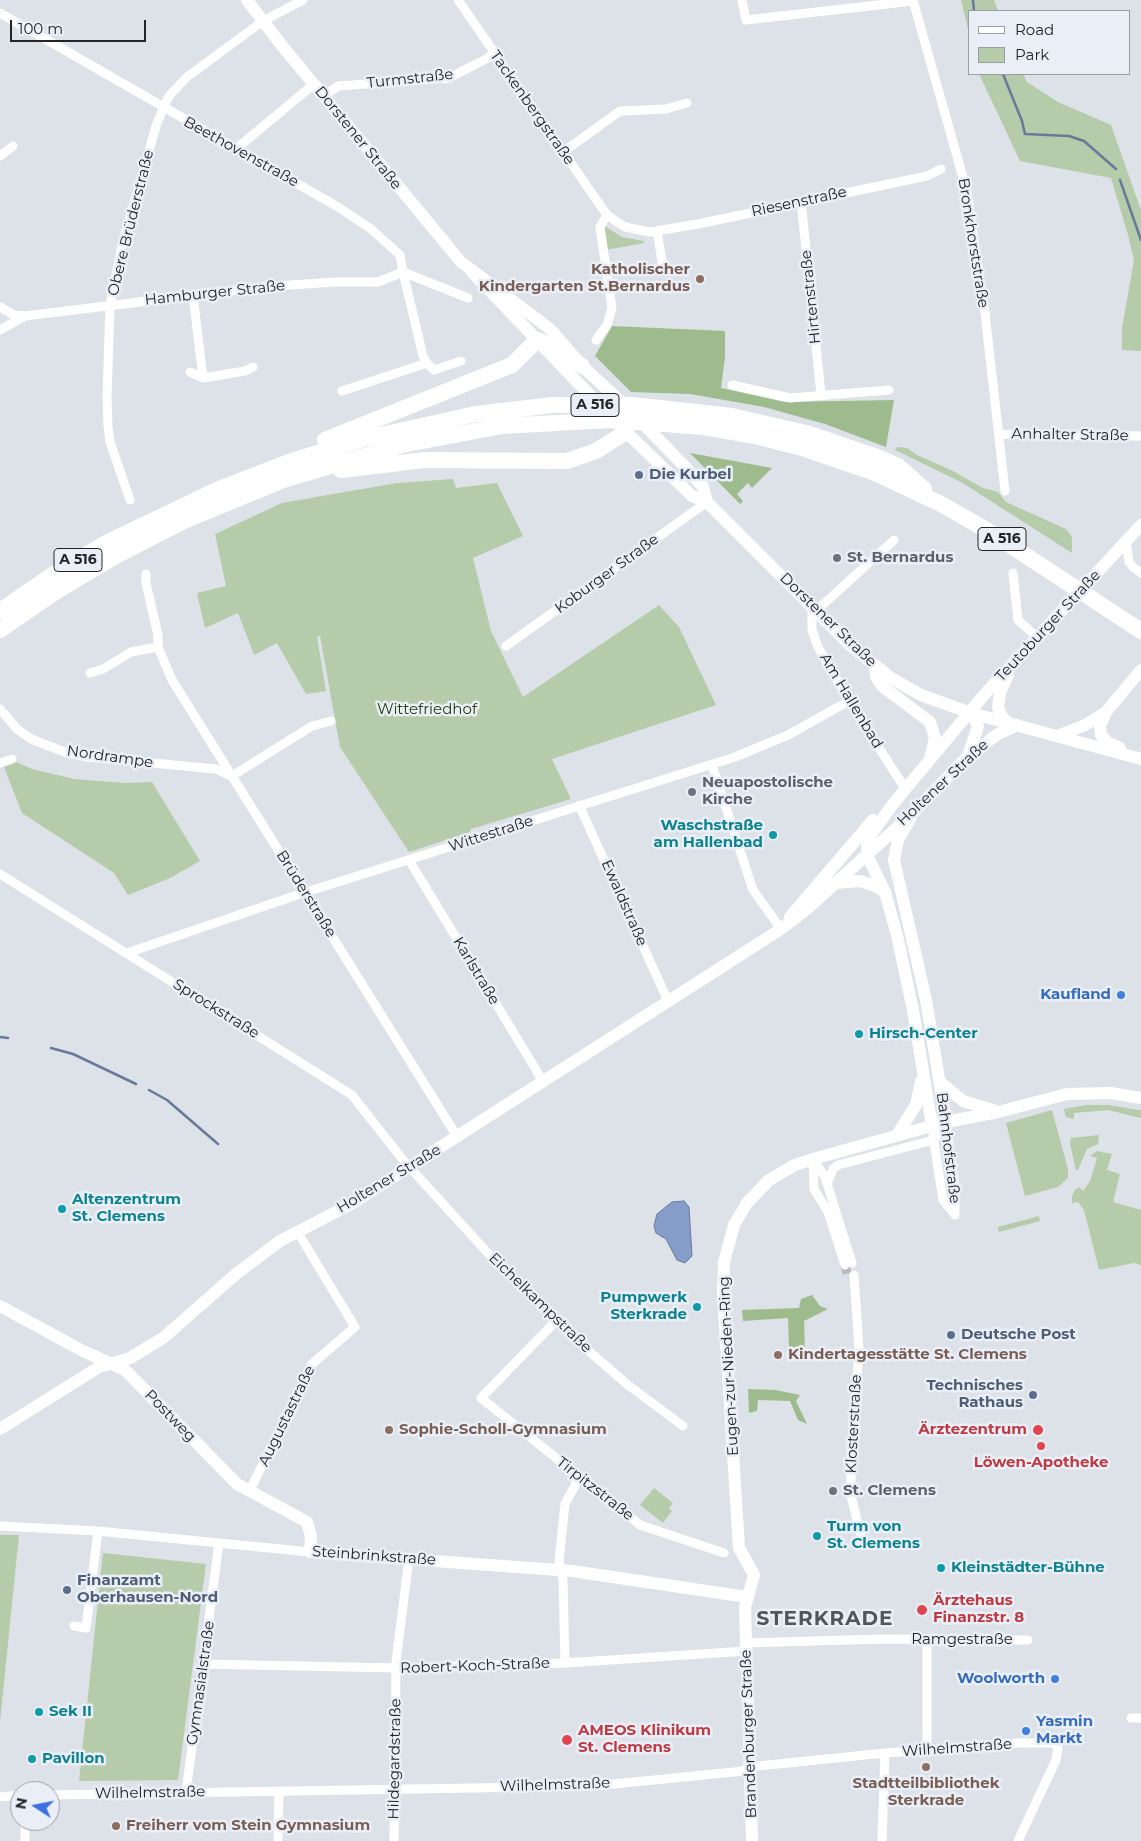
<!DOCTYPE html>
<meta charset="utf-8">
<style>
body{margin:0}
#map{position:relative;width:1141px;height:1841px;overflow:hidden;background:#dde2e9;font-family:Montserrat,sans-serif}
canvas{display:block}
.legend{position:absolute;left:968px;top:10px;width:162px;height:65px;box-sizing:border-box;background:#eaeff7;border:1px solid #9a9ea3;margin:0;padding:6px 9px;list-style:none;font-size:15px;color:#222426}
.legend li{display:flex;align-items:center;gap:10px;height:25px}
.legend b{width:25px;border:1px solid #9a9ea3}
.north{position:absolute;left:10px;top:1781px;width:50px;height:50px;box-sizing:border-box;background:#eaeff7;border:1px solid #9a9ea3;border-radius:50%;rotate:281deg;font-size:14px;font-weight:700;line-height:20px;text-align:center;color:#222426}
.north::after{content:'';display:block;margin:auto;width:18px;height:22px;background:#3d70e0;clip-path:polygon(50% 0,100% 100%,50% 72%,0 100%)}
.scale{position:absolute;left:10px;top:20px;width:136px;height:22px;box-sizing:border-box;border:2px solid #222426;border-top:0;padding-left:6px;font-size:15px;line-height:18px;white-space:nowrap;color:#222426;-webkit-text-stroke:4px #eaeff7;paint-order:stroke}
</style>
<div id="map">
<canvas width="1141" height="1841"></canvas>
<ul class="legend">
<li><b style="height:6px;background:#fff"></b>Road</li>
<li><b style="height:14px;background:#b5cba9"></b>Park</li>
</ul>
<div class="north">N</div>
<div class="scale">100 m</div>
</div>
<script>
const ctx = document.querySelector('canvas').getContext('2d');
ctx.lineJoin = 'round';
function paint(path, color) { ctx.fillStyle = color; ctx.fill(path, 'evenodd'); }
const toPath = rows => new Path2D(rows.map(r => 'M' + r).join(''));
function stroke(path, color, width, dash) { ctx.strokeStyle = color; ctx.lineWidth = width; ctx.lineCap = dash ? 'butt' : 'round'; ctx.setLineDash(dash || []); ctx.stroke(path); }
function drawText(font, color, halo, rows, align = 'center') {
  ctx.font = font + ' Montserrat,sans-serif'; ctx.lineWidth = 5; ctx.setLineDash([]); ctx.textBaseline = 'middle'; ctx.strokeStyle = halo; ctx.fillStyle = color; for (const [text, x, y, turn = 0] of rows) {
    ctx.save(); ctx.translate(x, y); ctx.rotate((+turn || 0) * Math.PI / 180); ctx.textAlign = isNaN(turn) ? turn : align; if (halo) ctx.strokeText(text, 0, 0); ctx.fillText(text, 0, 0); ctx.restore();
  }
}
const green = toPath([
 [961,0,994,0,998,11,970,11,970,37],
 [979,74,1023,74,1027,82,1058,102,1111,125,1141,210,1141,351,1122,350,1122,328,1134,260,1128,235,1111,178,1020,161],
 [603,225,622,237,644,241,644,243,606,250],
 [897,447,907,448,917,455,951,470,983,488,998,492,1006,502,1066,529,1072,537,1072,553,961,482,895,450],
 [453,479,456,488,497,483,523,536,473,558,491,631,523,697,659,605,679,627,716,705,552,759,571,799,471,829,470,832,409,852,340,747,320,636,317,637,326,691,306,694,277,643,254,655,238,613,205,628,197,593,226,586,215,534,282,503,397,483],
 [16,762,32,769,74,779,125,783,152,782,200,861,170,878,128,895,114,873,22,813,4,767],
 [1086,1105,1109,1105,1138,1110,1141,1110,1141,1118,1108,1110,1074,1113,1074,1119,1066,1117,1064,1109],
 [1052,1110,1068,1169,1068,1178,1058,1187,1025,1196,1006,1123],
 [1099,1135,1098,1144,1087,1149,1078,1170,1076,1170,1070,1144,1071,1138],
 [1097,1151,1112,1154,1107,1170,1120,1174,1113,1202,1141,1210,1141,1265,1134,1263,1099,1270,1084,1210,1078,1202,1072,1203,1072,1196,1075,1190,1079,1187,1083,1191,1090,1181,1097,1158,1090,1156],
 [1039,1216,1040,1221,999,1232,998,1227],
 [654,1488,673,1503,669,1508,672,1511,663,1523,640,1505],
 [0,1535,19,1535,0,1722],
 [103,1553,206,1564,178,1780,79,1781]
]);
const forest = toPath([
 [612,326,725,331,725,357,721,388,785,402,894,400,886,447,825,424,764,407,690,394,631,392,595,356],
 [690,453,772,468,752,488,748,483,737,494,743,501,740,504],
 [812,1295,820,1306,828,1309,804,1321,805,1351,789,1349,788,1318,743,1321,742,1310,799,1308,801,1299],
 [748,1389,775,1390,800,1395,796,1401,807,1424,798,1420,790,1401,758,1400,757,1411,749,1413]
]);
const water = toPath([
 [684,1201,689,1207,692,1256,685,1263,677,1260,666,1239,656,1233,654,1226,657,1214,672,1202,684,1201]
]);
const stream = toPath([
 [973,0,974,11],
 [1003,74,1022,121,1025,134,1069,136,1084,141,1116,169],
 [1120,180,1141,240],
 [0,1037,8,1038],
 [51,1048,73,1054,136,1084],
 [149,1090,167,1100,218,1144]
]);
const streetTunnel = toPath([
 [845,1265,848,1277]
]);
const street = toPath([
 [458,0,607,215,625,227,650,232,698,224,927,176,941,169],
 [742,0,746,20,913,1],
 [913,0,967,192,985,313,1005,491],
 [0,13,338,207,371,229,400,255,403,272,468,298],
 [324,96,338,86,449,78,488,58,493,53],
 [236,149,314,84],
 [563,152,620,111,666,109,687,103],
 [0,156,13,146],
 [801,201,821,394],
 [657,231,663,267],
 [193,295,203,378],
 [0,307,14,315,25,316],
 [0,330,25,316,262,287,334,282,378,282,403,272,423,356,427,363,434,370,461,361],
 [596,340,607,325,612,308,600,227,607,215],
 [190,372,203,378,245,371,253,367],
 [732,385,790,398,889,390],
 [342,391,427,363],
 [999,434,1141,436],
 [130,500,110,442,108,426,107,397,110,305,123,241,157,123,169,96,187,77,263,21,303,0],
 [1126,541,1129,562,1133,567,1141,573],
 [1013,573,1018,620,1038,638],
 [146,574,146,583,158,635,158,647,172,680,458,1138],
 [812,607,812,630,818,647,849,701,906,790],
 [816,611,894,540],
 [506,646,707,502],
 [90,673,103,669,131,652,158,647],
 [0,709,17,729,31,739,67,753,88,757,216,769,231,776],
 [0,763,12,759],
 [712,765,753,890,781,929],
 [232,776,312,726,331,721],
 [579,805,668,1001],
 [409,860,544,1083],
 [0,874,352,1095,403,1160,486,1251,591,1353,628,1385,683,1426],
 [127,953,300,894,735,757,788,735,849,701],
 [946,1122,955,1186,955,1215],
 [933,1136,943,1200,955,1215],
 [813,1159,814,1189,828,1212,845,1265],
 [813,1159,825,1177,852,1263],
 [827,1184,833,1169,838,1165,934,1140,946,1122],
 [854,1275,859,1348,853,1442,851,1445,851,1496,863,1544],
 [556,1321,481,1398,640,1525,724,1553],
 [247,1491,253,1484,312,1364,355,1327,297,1231],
 [0,1526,98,1531,310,1552],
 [74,1626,86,1628,98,1531],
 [927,1641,927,1751],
 [746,1643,882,1639,1028,1640],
 [565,1663,563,1580,559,1561,565,1504,579,1478],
 [203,1664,396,1668,565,1663,746,1651],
 [1131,1718,1141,1718],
 [186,1792,219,1543],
 [50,1795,594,1786,744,1771,748,1767,885,1753,1017,1743,1054,1743,1058,1748,1056,1760,1018,1841],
 [0,1797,20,1795],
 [25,1821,25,1841],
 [278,1841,279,1791],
 [394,1841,396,1662,409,1558],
 [882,1841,885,1753]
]);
const secondary = toPath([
 [247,0,283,47,461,262,550,329,582,366,630,410,688,470,703,487,707,502],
 [472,272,602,408],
 [620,426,692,496,707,502,850,645,891,678,921,695,971,713,1141,759],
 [875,666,876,677,882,686,930,722,935,738,930,759],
 [1008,675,1000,693,998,708,1002,717,1009,723],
 [1106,712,1100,726,1101,735,1107,742,1120,748],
 [1057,736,1085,725,1106,712,1141,670],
 [968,756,978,726,971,713],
 [910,819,898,840,894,860,926,1000,946,1122],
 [835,883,860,881,875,886,885,892],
 [790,917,873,820],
 [939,1081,963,1101,993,1110],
 [932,1126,913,1010,897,935,885,892,867,855,867,844,872,833,893,804,983,696,1141,525],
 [897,1135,916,1105,921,1081],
 [0,1306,81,1350,125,1370,237,1484,307,1522,311,1536,310,1552,572,1571,747,1597],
 [0,1429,99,1367,130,1358,163,1338,236,1274,280,1241,353,1203,781,929,808,908,912,814,968,756,998,734,1017,725],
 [752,1841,745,1607,754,1575,739,1548,723,1294,724,1262,734,1225,747,1203,769,1180,795,1165,813,1159,946,1122,998,1112,1067,1094,1111,1093,1141,1098]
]);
const highway = toPath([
 [325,440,512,365,537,340,553,346,582,366],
 [341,470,424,460,567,461,596,451,626,432,630,410],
 [0,611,52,575,108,542,219,489,289,462,363,439,476,414,553,405,632,405,732,416,810,434,880,458,898,466,924,489],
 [0,630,60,589,114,557,186,520,283,480,402,445,502,426,610,420,704,427,755,436,802,448,875,473,941,504,990,532,1141,631]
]);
const markers = [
 [700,279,5,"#8d6e63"],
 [639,475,5,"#5c6f8a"],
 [837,558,5,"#6b7280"],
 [692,792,5,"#6b7280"],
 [773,835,5,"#0f9aa8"],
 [1121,995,5,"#3f7fe0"],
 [859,1034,5,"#0f9aa8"],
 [62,1209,5,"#0f9aa8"],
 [697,1307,5,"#0f9aa8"],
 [951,1335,5,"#5c6f8a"],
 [778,1355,5,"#8d6e63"],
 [1033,1395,5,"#5c6f8a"],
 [389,1430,5,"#8d6e63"],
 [1038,1430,6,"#e0444e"],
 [1041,1446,5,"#e0444e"],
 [833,1491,5,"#6b7280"],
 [817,1536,5,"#0f9aa8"],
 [941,1568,5,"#0f9aa8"],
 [67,1590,5,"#5c6f8a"],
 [922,1610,6,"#e0444e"],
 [1055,1679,5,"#3f7fe0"],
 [39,1712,5,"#0f9aa8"],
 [1026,1731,5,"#3f7fe0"],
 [567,1740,6,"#e0444e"],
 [32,1759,5,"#0f9aa8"],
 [926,1767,5,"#8d6e63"],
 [116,1826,5,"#8d6e63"]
];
const shields = [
 [595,405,48],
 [1002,539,48],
 [78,560,48]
];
const shieldNames = [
 ["A 516",595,405],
 ["A 516",1002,539],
 ["A 516",78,560]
];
const streetNames = [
 ["Turmstraße",410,79,-6],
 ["Tackenbergstraße",532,108,55],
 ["Dorstener Straße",358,138,51],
 ["Beethovenstraße",241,152,29],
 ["Riesenstraße",799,202,-12],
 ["Obere Brüderstraße",131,223,-76],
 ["Bronkhorststraße",973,243,81],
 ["Hamburger Straße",215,293,-6],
 ["Hirtenstraße",811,297,-96],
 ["Anhalter Straße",1070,435,1],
 ["Koburger Straße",607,574,-36],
 ["Dorstener Straße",828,620,44],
 ["Teutoburger Straße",1048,626,-47],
 ["Am Hallenbad",851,701,59],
 ["Nordrampe",110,757,8],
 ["Holtener Straße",943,783,-43],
 ["Wittestraße",491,834,-18],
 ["Brüderstraße",306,894,58],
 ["Ewaldstraße",624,903,66],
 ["Karlstraße",476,971,59],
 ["Sprockstraße",216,1009,32],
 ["Bahnhofstraße",948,1148,83],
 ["Holtener Straße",389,1179,-31],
 ["Eichelkampstraße",540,1303,44],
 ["Eugen-zur-Nieden-Ring",729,1366,-93],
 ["Postweg",170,1416,46],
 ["Augustastraße",287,1416,-64],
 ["Klosterstraße",854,1424,-87],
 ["Tirpitzstraße",595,1489,38],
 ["Steinbrinkstraße",374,1556,4],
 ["Ramgestraße",962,1640],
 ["Robert-Koch-Straße",475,1666,-2],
 ["Gymnasialstraße",201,1683,-82],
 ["Brandenburger Straße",749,1734,-92],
 ["Wilhelmstraße",957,1748,-4],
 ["Hildegardstraße",395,1759,-89],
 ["Wilhelmstraße",555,1785,-2],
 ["Wilhelmstraße",150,1793,-1]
];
const educationNames = [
 ["Katholischer",690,270,"right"],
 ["Kindergarten St.Bernardus",690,287,"right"],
 ["Kindertagesstätte St. Clemens",788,1355],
 ["Sophie-Scholl-Gymnasium",399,1430],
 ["Stadtteilbibliothek",926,1784,"center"],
 ["Sterkrade",926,1801,"center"],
 ["Freiherr vom Stein Gymnasium",126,1826]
];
const serviceNames = [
 ["Die Kurbel",649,475],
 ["Deutsche Post",961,1335],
 ["Technisches",1023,1386,"right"],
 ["Rathaus",1023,1403,"right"],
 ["Finanzamt",77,1581],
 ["Oberhausen-Nord",77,1598]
];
const worshipNames = [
 ["St. Bernardus",847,558],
 ["Neuapostolische",702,783],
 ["Kirche",702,800],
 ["St. Clemens",843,1491]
];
const parkNames = [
 ["Wittefriedhof",427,710]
];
const cultureNames = [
 ["Waschstraße",763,826,"right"],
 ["am Hallenbad",763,843,"right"],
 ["Hirsch-Center",869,1034],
 ["Altenzentrum",72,1200],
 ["St. Clemens",72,1217],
 ["Pumpwerk",687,1298,"right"],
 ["Sterkrade",687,1315,"right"],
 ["Turm von",827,1527],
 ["St. Clemens",827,1544],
 ["Kleinstädter-Bühne",951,1568],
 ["Sek II",49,1712],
 ["Pavillon",42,1759]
];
const shopNames = [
 ["Kaufland",1111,995],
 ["Woolworth",1045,1679],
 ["Yasmin",1036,1722,"left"],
 ["Markt",1036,1739,"left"]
];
const healthNames = [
 ["Ärztezentrum",1027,1430,"right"],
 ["Löwen-Apotheke",1041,1463,"center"],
 ["Ärztehaus",933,1601],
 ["Finanzstr. 8",933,1618],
 ["AMEOS Klinikum",578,1731],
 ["St. Clemens",578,1748]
];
const districtNames = [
 ["STERKRADE",825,1619]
];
paint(green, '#b5cba9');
paint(forest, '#9ebb8e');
paint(water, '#869dca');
stroke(water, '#687999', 1);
stroke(stream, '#687999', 2.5);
stroke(streetTunnel, '#b8bcc2', 9, [9, 4.5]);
stroke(street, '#fff', 9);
stroke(secondary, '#fff', 12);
stroke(highway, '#fff', 16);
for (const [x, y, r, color] of markers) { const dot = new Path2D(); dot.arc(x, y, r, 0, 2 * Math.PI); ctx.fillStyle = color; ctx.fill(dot); stroke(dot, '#eaeff7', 2); }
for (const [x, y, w] of shields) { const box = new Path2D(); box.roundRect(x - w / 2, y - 11.5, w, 23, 4); ctx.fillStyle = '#eaeff7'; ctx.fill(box); stroke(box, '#222426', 1); }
drawText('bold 14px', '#222426', null, shieldNames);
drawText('15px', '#222426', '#eaeff7', streetNames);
drawText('bold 15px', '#785e54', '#eaeff7', educationNames, 'left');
drawText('bold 15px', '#4e5e75', '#eaeff7', serviceNames, 'left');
drawText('bold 15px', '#5b616d', '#eaeff7', worshipNames, 'left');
drawText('15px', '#223e0d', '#eaeff7', parkNames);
drawText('bold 15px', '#0d838f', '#eaeff7', cultureNames, 'left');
drawText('bold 15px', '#366cbe', '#eaeff7', shopNames, 'right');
drawText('bold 15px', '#be3a42', '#eaeff7', healthNames, 'left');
ctx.letterSpacing = '1px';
drawText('bold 20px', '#52565c', '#eaeff7', districtNames);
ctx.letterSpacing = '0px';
</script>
